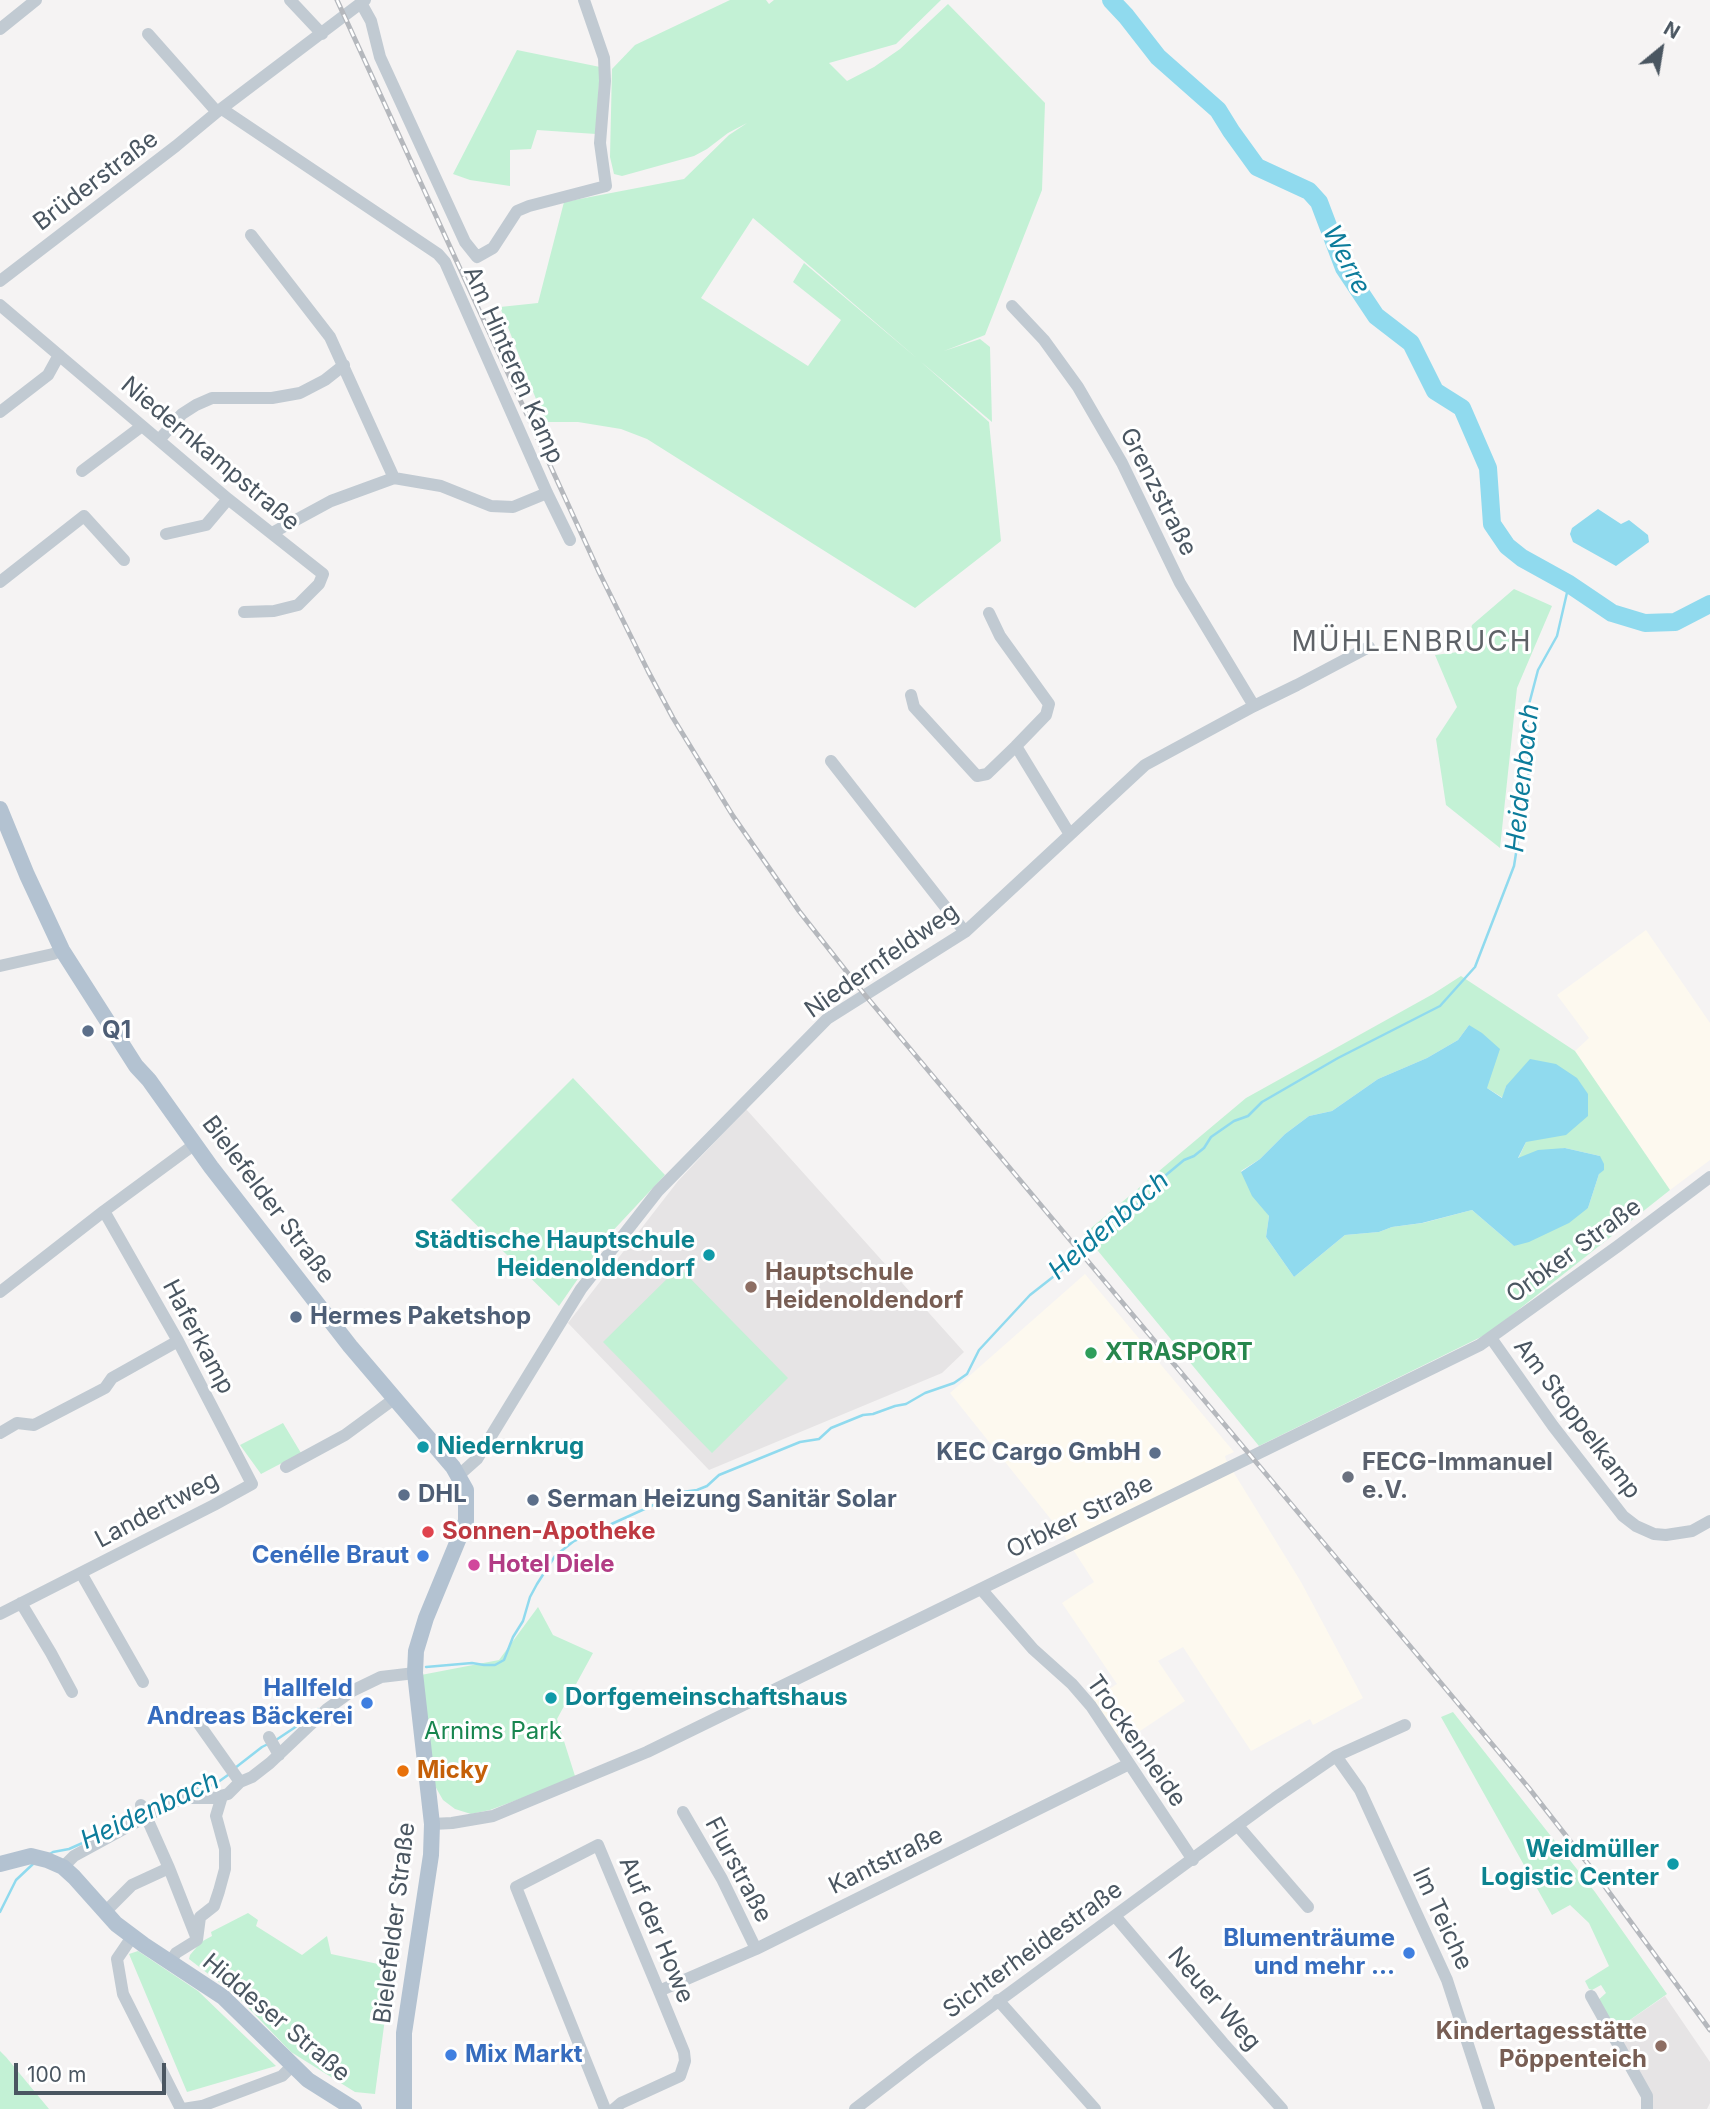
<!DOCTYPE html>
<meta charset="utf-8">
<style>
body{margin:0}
#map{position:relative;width:1710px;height:2109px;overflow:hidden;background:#f5f3f3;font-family:Inter,sans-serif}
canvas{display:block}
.north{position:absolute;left:1626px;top:14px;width:70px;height:70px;-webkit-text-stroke:5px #fff;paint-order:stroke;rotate:30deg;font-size:19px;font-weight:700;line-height:28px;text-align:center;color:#4a5661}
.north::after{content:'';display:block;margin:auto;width:24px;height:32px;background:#4a5661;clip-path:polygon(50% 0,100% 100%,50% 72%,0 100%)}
.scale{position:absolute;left:14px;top:2063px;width:152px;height:32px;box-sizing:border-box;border:4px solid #4a5661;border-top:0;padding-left:9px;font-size:21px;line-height:24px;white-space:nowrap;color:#4a5661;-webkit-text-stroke:5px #fff;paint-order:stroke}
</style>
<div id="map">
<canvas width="1710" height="2109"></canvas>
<div class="north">N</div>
<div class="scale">100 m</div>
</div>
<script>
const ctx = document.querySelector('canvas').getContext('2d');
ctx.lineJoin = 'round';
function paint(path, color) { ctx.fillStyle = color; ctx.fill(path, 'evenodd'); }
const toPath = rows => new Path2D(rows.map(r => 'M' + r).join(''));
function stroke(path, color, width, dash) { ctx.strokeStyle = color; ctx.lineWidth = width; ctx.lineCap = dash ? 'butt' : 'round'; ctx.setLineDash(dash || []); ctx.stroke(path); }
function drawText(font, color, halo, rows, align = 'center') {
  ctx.font = font + ' Inter,sans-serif'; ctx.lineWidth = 6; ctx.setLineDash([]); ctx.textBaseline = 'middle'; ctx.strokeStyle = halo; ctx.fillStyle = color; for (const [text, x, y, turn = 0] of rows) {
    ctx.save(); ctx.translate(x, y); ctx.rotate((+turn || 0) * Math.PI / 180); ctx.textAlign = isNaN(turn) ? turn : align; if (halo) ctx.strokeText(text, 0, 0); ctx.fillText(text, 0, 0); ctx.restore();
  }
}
const commercial = toPath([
 [1646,930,1710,1023,1710,1160,1670,1190,1575,1051,1589,1038,1557,995],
 [1085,1274,1234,1452,1225,1456,1226,1460,1301,1582,1363,1698,1313,1725,1310,1719,1251,1751,1183,1647,1158,1661,1185,1701,1122,1743,1092,1700,1117,1684,1062,1603,1094,1582,1065,1537,950,1393]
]);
const education = toPath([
 [746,1109,964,1352,942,1373,709,1470,568,1323,678,1181],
 [1665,1996,1710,2062,1710,2103,1707,2109,1653,2109,1614,2031]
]);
const green = toPath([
 [730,0,766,0,769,4,774,0,941,0,896,44,829,63,847,81,874,67,900,49,948,4,1045,103,1042,190,985,335,944,351,980,339,990,347,992,422,920,361,989,422,1001,541,915,608,647,439,621,429,578,422,545,422,500,307,538,303,564,202,684,179,729,135,747,123,728,133,707,149,694,156,622,176,614,174,610,157,612,69,635,45],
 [753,218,804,261,919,360,804,263,793,282,841,320,808,366,701,298],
 [517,50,600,67,596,134,537,130,531,149,510,150,510,186,470,180,453,174],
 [1514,589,1552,606,1517,688,1500,848,1446,805,1436,739,1457,707,1435,655,1466,651,1472,625],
 [1461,976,1575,1051,1670,1190,1489,1333,1259,1446,1084,1234,1246,1098,1433,994],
 [1469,1025,1487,1088,1503,1098,1506,1086,1526,1142,1518,1159,1565,1148,1600,1156,1599,1174,1588,1208,1514,1246,1472,1210,1423,1223,1392,1227,1379,1232,1345,1235,1294,1277,1266,1237,1269,1216,1241,1171,1260,1159,1285,1134,1309,1116,1332,1111,1378,1079,1427,1058,1458,1040],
 [573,1078,665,1175,607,1237,559,1306,451,1200],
 [679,1267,788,1378,712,1453,603,1342],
 [283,1423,301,1453,261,1474,240,1445],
 [538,1607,553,1635,593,1653,557,1719,575,1776,541,1791,490,1810,471,1814,455,1809,443,1800,435,1786,421,1675,499,1660],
 [1453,1712,1595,1892,1667,1994,1614,2031,1596,2002,1606,1993,1601,1985,1592,1990,1589,1989,1585,1981,1609,1966,1589,1923,1570,1905,1552,1915,1441,1717],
 [248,1913,258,1920,256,1926,302,1955,327,1936,331,1954,397,1968,384,2026,375,2094,355,2092,291,2052,238,1997,189,1959,190,1955,201,1942,212,1936,211,1932],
 [138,1951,198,1991,276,2066,187,2092,129,1954],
 [0,2051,6,2057,49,2109,0,2109]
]);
const water = toPath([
 [1598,509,1621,524,1629,520,1648,535,1649,542,1616,566,1573,542,1570,534,1572,528],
 [1469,1025,1482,1033,1500,1049,1487,1088,1502,1098,1506,1086,1530,1059,1556,1064,1577,1078,1588,1094,1588,1116,1566,1135,1526,1142,1518,1158,1538,1150,1565,1148,1600,1156,1604,1164,1604,1170,1599,1174,1588,1208,1569,1223,1529,1242,1514,1246,1472,1210,1422,1223,1392,1227,1379,1232,1345,1235,1294,1277,1266,1237,1269,1216,1252,1196,1241,1172,1260,1159,1285,1134,1309,1116,1332,1111,1378,1079,1427,1058,1458,1040]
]);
const stream = toPath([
 [426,1667,472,1663,484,1665,495,1665,504,1660,513,1637,523,1621,530,1597,537,1584,555,1556,574,1541,682,1492,697,1490,707,1486,719,1475,800,1442,819,1439,831,1428,863,1415,873,1414,895,1406,906,1404,925,1393,954,1383,967,1374,979,1350,1030,1295,1067,1266,1105,1234,1108,1225,1116,1219,1127,1214,1132,1207,1142,1202,1156,1190,1166,1175,1184,1160,1194,1156,1204,1148,1211,1137,1234,1121,1248,1116,1262,1102,1338,1058,1440,1006,1475,967,1514,866,1529,771,1527,712,1538,670,1557,636,1569,584],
 [276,1740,294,1728,318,1709],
 [235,1768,262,1747,270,1743],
 [149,1809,163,1799,190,1789,214,1785,228,1775],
 [48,1855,53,1852,69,1849,87,1841,95,1834,127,1820],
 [0,1912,16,1880,33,1864]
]);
const river = toPath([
 [1111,0,1126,16,1158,57,1218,110,1231,131,1257,167,1309,191,1319,202,1344,268,1376,316,1411,343,1435,391,1462,408,1488,468,1492,524,1507,546,1522,558,1569,584,1612,613,1645,623,1675,622,1710,604]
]);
const minor = toPath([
 [290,0,322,34],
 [361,3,371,21,380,57,465,242,477,257,493,248,517,211,529,206,606,186,600,143,605,81,604,58,584,0],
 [0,29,36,0],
 [148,34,217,112],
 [222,109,438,254,445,262,547,493,570,540],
 [251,235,330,337,394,478],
 [0,281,176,146,217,112,365,0],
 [0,305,228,499,323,574,319,584,298,605,274,611,244,612],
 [1012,306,1044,340,1078,387,1122,463,1180,583,1254,706],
 [0,412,48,375,59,355],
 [159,440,182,414,196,405,212,398,272,398,300,393,325,380,344,365],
 [82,471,142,426],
 [272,533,331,501,394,478,441,486,491,506,513,507,547,493],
 [166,534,206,525,228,499],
 [0,582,84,516,124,560],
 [989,613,1000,636,1049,704,1046,715,1016,746,1069,833],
 [911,695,914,707,977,776,987,774,1016,746],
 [831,761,965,932],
 [0,966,53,954,62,950],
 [0,1292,104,1211,195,1144],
 [1491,1338,1553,1426,1623,1516,1636,1526,1654,1534,1666,1535,1692,1531,1710,1521],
 [0,1433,17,1423,34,1425,105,1388,112,1378,178,1341],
 [286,1467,345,1435,394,1399],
 [459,1475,477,1459,581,1289,658,1191,827,1019,965,932,1145,765,1254,706,1297,685,1369,647],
 [81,1573,143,1682],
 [981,1589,1033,1649,1072,1684,1091,1706,1193,1860],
 [21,1603,51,1653,72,1692],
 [0,1614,214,1505,252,1484,178,1341,104,1211],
 [194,1717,240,1782],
 [269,1737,279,1755],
 [1336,1756,1360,1790,1447,1980,1489,2109],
 [141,1805,169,1868,197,1939],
 [683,1812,722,1879,756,1949],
 [432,1824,452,1823,493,1816,647,1752,1480,1345,1618,1246,1710,1177],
 [1238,1826,1308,1907],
 [63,1867,74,1856,173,1802,188,1798,213,1798,228,1794,240,1782,252,1777,270,1763,327,1709,352,1691,381,1677,415,1673],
 [105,1912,132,1885,169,1868],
 [1115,1916,1223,2043,1282,2109],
 [132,1937,117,1959,123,1994,181,2109],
 [170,1962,176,1953,197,1940,200,1917,214,1906,219,1891,225,1869,225,1849,216,1816,222,1796],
 [659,1991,756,1949,1129,1764],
 [1591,1996,1647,2096,1647,2109],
 [998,2000,1095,2109],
 [183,2109,202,2106,282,2076,292,2066],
 [605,2109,516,1887,598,1845,659,1991,684,2052,685,2061,680,2076,621,2103,614,2109],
 [855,2109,921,2058,1275,1798,1336,1756,1405,1725]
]);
const major = toPath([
 [0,809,27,875,62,950,136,1066,149,1080,211,1167,350,1346,453,1467,466,1490,466,1521,426,1618,416,1651,415,1673,432,1824,431,1855,404,2033,404,2109],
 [0,1864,31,1856,47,1860,63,1867,74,1877,116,1924,144,1945,223,1997,308,2080,354,2109]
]);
const rail = toPath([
 [337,0,599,572,648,671,673,718,733,816,799,911,865,995,1528,1787,1592,1869,1710,2030]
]);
const markers = [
 [88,1031,7,"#5c6f8a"],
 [709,1255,7,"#0f9aa8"],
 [751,1287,7,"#8d6e63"],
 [296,1317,7,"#5c6f8a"],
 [1091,1353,7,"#2e9e5b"],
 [423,1447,7,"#0f9aa8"],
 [1155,1453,7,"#5c6f8a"],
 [1348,1477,7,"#6b7280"],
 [404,1495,7,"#5c6f8a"],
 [533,1500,7,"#5c6f8a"],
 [428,1532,7,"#e0444e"],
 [423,1556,7,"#3f7fe0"],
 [474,1565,7,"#d1479c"],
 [551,1698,7,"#0f9aa8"],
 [367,1703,7,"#3f7fe0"],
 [403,1771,7,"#e8710a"],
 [1673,1864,7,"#0f9aa8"],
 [1409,1953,7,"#3f7fe0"],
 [1661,2046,7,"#8d6e63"],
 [451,2055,7,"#3f7fe0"]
];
const streetNames = [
 ["Brüderstraße",96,181,-37],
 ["Am Hinteren Kamp",513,365,66],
 ["Niedernkampstraße",210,454,40],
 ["Grenzstraße",1158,492,63],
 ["Niedernfeldweg",882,961,-35],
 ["Bielefelder Straße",268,1200,53],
 ["Orbker Straße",1574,1251,-36],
 ["Haferkamp",198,1337,62],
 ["Am Stoppelkamp",1577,1419,53],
 ["Landertweg",157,1510,-28],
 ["Orbker Straße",1080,1517,-26],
 ["Trockenheide",1136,1741,55],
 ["Kantstraße",886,1861,-26],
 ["Flurstraße",738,1870,62],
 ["Im Teiche",1442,1919,65],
 ["Bielefelder Straße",395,1923,-83],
 ["Auf der Howe",656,1930,67],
 ["Sichterheidestraße",1033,1950,-36],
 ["Neuer Weg",1214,1999,49],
 ["Hiddeser Straße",276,2018,40]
];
const serviceNames = [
 ["Q1",102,1031],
 ["Hermes Paketshop",310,1317],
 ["KEC Cargo GmbH",1141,1453,"right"],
 ["DHL",418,1495],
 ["Serman Heizung Sanitär Solar",547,1500]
];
const cultureNames = [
 ["Städtische Hauptschule",695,1241],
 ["Heidenoldendorf",695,1269],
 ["Niedernkrug",437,1447,"left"],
 ["Dorfgemeinschaftshaus",565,1698,"left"],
 ["Weidmüller",1659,1850],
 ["Logistic Center",1659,1878]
];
const educationNames = [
 ["Hauptschule",765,1273],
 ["Heidenoldendorf",765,1301],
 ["Kindertagesstätte",1647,2032,"right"],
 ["Pöppenteich",1647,2060,"right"]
];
const leisureNames = [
 ["XTRASPORT",1105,1353]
];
const worshipNames = [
 ["FECG-Immanuel",1362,1463],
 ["e.V.",1362,1491]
];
const healthNames = [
 ["Sonnen-Apotheke",442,1532]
];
const shopNames = [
 ["Cenélle Braut",409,1556],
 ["Hallfeld",353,1689],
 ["Andreas Bäckerei",353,1717],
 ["Blumenträume",1395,1939],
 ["und mehr ...",1395,1967],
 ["Mix Markt",465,2055,"left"]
];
const hotelNames = [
 ["Hotel Diele",488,1565]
];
const parkNames = [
 ["Arnims Park",493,1732]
];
const foodNames = [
 ["Micky",417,1771]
];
const waterNames = [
 ["Werre",1346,260,63],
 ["Heidenbach",1523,778,-84],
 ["Heidenbach",1109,1226,-41],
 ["Heidenbach",150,1811,-25]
];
const quarterNames = [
 ["MÜHLENBRUCH",1412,643]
];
paint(commercial, '#fdf9ef');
paint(education, '#e6e4e5');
paint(green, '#c3f1d5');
paint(water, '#90daee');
stroke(stream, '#90daee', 2.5);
stroke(river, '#90daee', 18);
stroke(minor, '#c1cad2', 12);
stroke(major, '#b3c2d1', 16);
stroke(rail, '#b5b8bd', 5);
stroke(rail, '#fff', 2.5, [8]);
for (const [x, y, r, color] of markers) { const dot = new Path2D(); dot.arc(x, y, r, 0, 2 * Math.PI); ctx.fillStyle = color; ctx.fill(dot); stroke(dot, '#fff', 2.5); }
drawText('24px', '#4a5661', '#fff', streetNames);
drawText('bold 24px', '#4e5e75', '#fff', serviceNames, 'left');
drawText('bold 24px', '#0d838f', '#fff', cultureNames, 'right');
drawText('bold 24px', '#785e54', '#fff', educationNames, 'left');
drawText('bold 24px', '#27864d', '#fff', leisureNames, 'left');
drawText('bold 24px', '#5b616d', '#fff', worshipNames, 'left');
drawText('bold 24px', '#be3a42', '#fff', healthNames, 'left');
drawText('bold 24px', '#366cbe', '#fff', shopNames, 'right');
drawText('bold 24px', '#b23c85', '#fff', hotelNames, 'left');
drawText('24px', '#17864f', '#fff', parkNames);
drawText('bold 24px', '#c56008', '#fff', foodNames, 'left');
drawText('italic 26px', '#0c7c9b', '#fff', waterNames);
ctx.letterSpacing = '2px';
drawText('28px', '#5f6368', '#fff', quarterNames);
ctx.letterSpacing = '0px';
</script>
